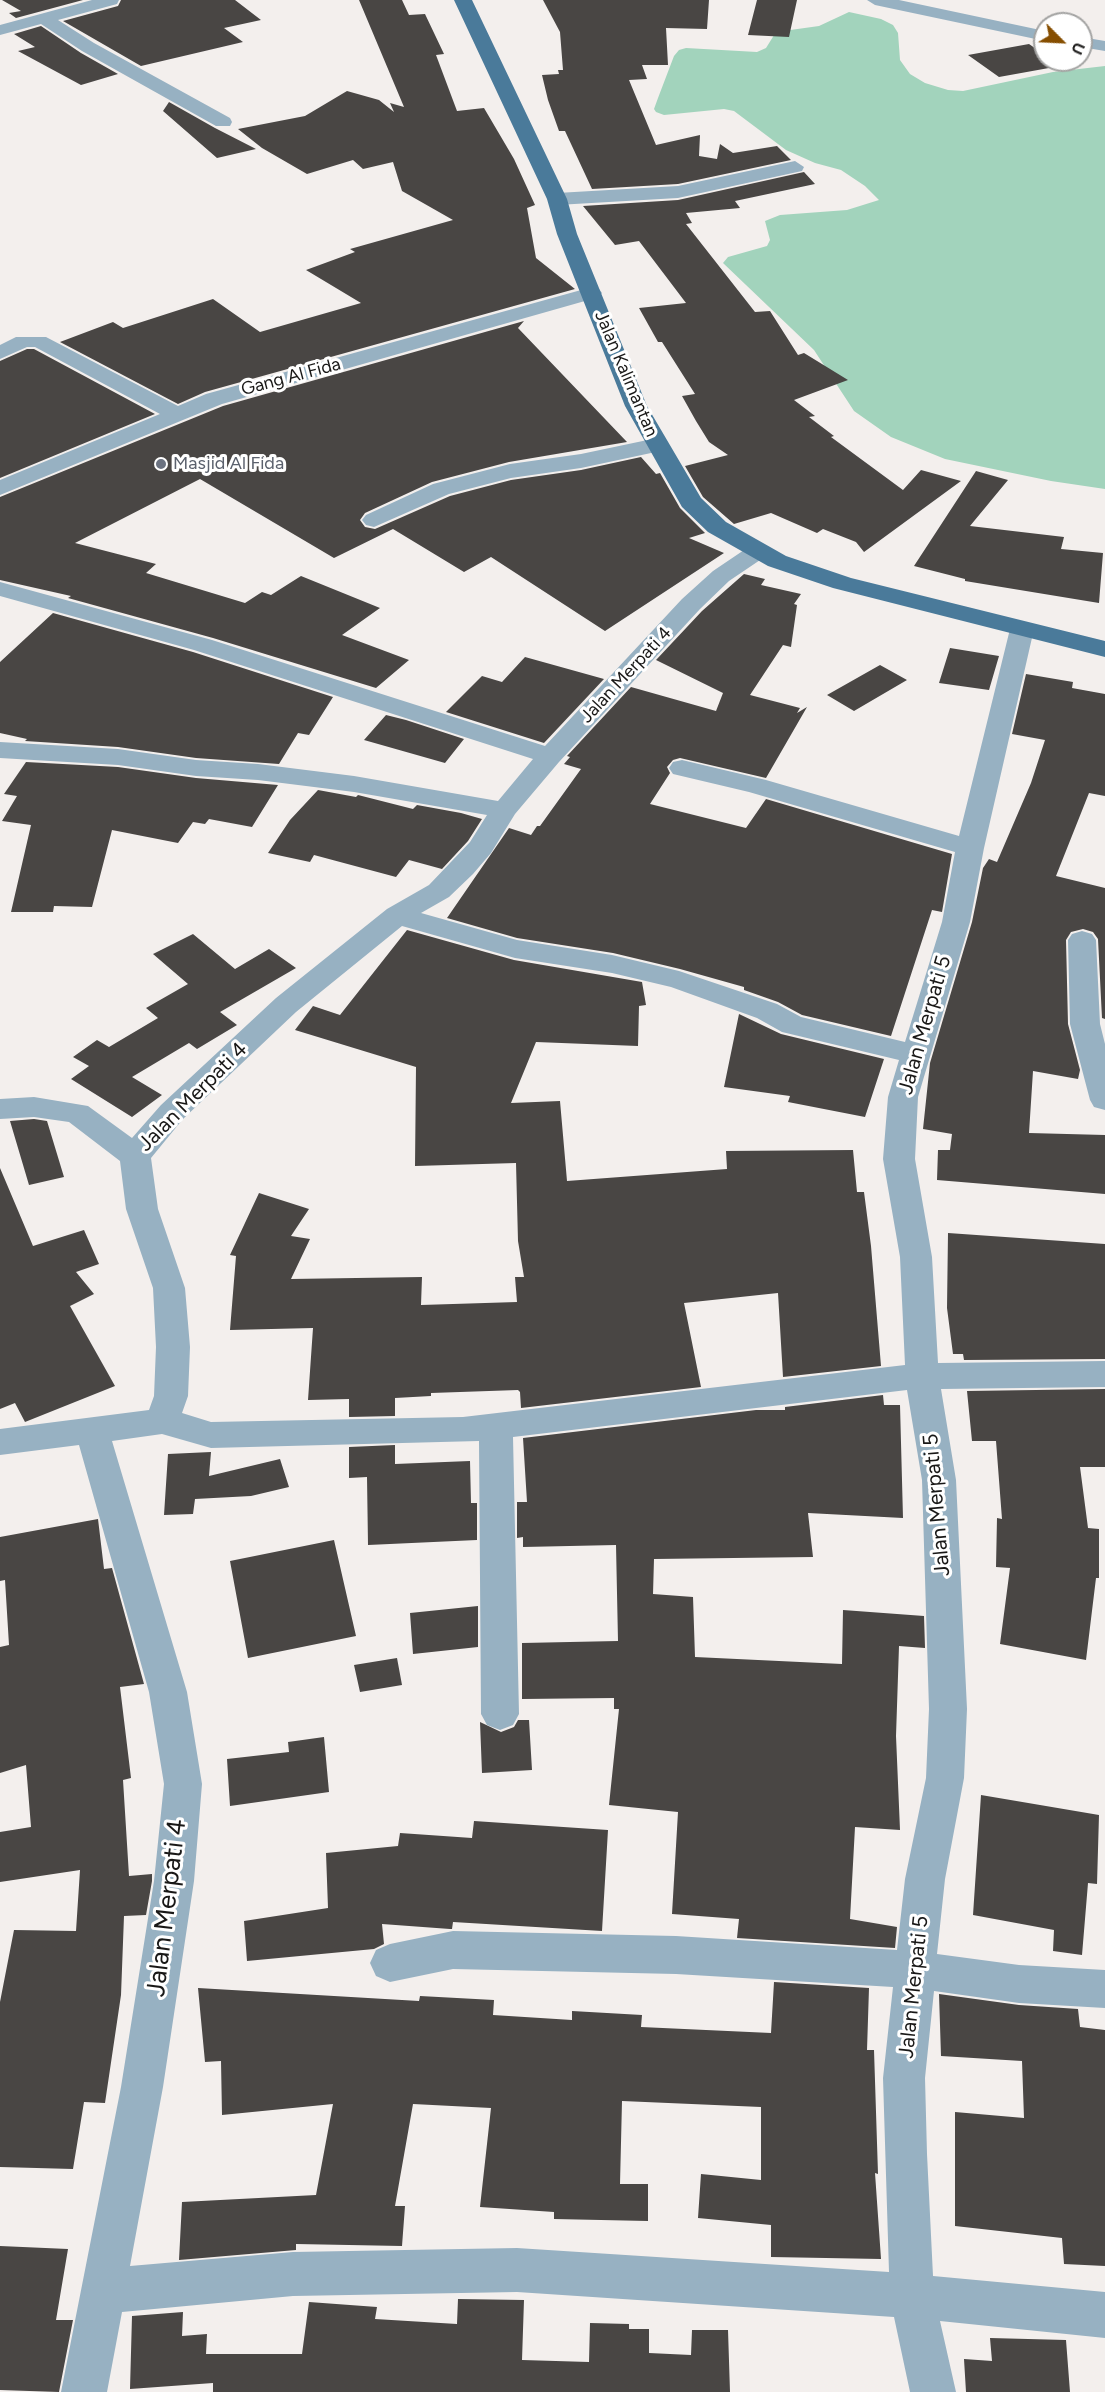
<!DOCTYPE html>
<style>
body{margin:0}
#map{position:relative;width:1105px;height:2392px;overflow:hidden;background:#f3efed;font-family:Figtree,sans-serif}
canvas{display:block}
.north{position:absolute;left:1033px;top:12px;width:60px;height:60px;box-sizing:border-box;background:#fff;border:2px solid #a3a3a2;border-radius:50%;rotate:114deg;font-size:16px;font-weight:700;line-height:24px;text-align:center;color:#191817}
.north::after{content:'';display:block;margin:auto;width:21px;height:27px;background:#864e00;clip-path:polygon(50% 0,100% 100%,50% 72%,0 100%)}
</style>
<div id="map">
<canvas width="1105" height="2392"></canvas>
<div class="north">U</div>
</div>
<script>
const ctx = document.querySelector('canvas').getContext('2d');
ctx.lineJoin = 'round';
function paint(path, color) { ctx.fillStyle = color; ctx.fill(path, 'evenodd'); }
const toPath = rows => new Path2D(rows.map(r => 'M' + r).join(''));
function stroke(path, color, width, dash) { ctx.strokeStyle = color; ctx.lineWidth = width; ctx.lineCap = dash ? 'butt' : 'round'; ctx.setLineDash(dash || []); ctx.stroke(path); }
function drawText(font, color, halo, rows, align = 'center') {
  ctx.font = font + ' Figtree,sans-serif'; ctx.lineWidth = 6; ctx.setLineDash([]); ctx.textBaseline = 'middle'; ctx.strokeStyle = halo; ctx.fillStyle = color; for (const [text, x, y, turn = 0] of rows) {
    ctx.save(); ctx.translate(x, y); ctx.rotate((+turn || 0) * Math.PI / 180); ctx.textAlign = isNaN(turn) ? turn : align; if (halo) ctx.strokeText(text, 0, 0); ctx.fillText(text, 0, 0); ctx.restore();
  }
}
const green = toPath([
 [849,12,881,19,893,25,898,33,900,60,910,74,925,83,948,90,963,91,1053,72,1105,66,1105,489,1051,481,945,459,891,437,854,411,814,350,723,263,728,257,767,246,770,240,765,221,780,215,847,210,879,200,865,186,841,170,815,163,786,150,734,111,724,109,664,115,656,112,654,109,658,98,674,56,679,50,686,48,757,52,766,48,776,32,819,26]
]);
const building = toPath([
 [2,0,83,0,16,18,9,13,21,11],
 [121,0,235,0,261,20,224,28,243,42,141,66,63,21,118,6],
 [359,0,402,0,409,15,425,14,444,54,436,55,457,111,484,108,514,159,535,205,527,208,536,258,575,289,205,392,178,404,60,342,113,322,123,328,213,299,260,332,361,303,306,270,355,252,350,249,453,220,402,191,393,162,363,169,353,160,307,174,262,148,238,129,305,116,347,91,379,100,394,112,390,103,404,107],
 [543,0,709,0,707,29,666,28,668,65,642,65,647,79,629,80,656,145,700,135,699,156,717,159,720,144,733,153,777,146,791,160,678,184,592,189,565,131,559,131,548,100,542,75,559,74,558,70,563,70,560,32],
 [757,0,797,0,789,37,748,35],
 [41,26,81,53,118,74,81,85,18,51,35,47,14,34],
 [1029,44,1045,55,1045,60,1052,60,1060,66,999,77,968,55],
 [169,102,215,128,256,149,217,158,163,111],
 [804,172,815,184,735,201,740,208,686,213,692,223,686,224,755,312,770,311,798,355,804,353,848,380,794,400,815,416,809,417,834,436,831,437,903,490,921,470,961,481,864,552,856,542,823,529,817,533,771,513,734,524,703,497,685,466,728,455,709,442,696,421,682,396,695,394,662,342,658,342,639,308,686,303,639,241,615,245,583,206,678,200],
 [524,321,518,328,627,442,509,462,432,482,365,513,360,520,365,527,375,529,450,496,511,480,581,470,641,457,656,474,660,473,680,508,705,533,689,538,724,553,605,631,491,557,464,572,393,529,334,558,200,479,75,543,156,564,146,573,245,603,262,592,271,595,301,576,380,608,342,635,409,660,376,688,213,638,68,598,71,596,0,580,0,497,223,406],
 [27,349,34,349,155,414,0,478,0,361],
 [976,471,1008,480,970,526,1064,537,1061,549,1103,553,1099,603,965,581,965,579,914,566],
 [744,574,765,579,761,585,801,594,794,604,797,605,791,647,783,645,750,695,800,708,797,713,807,707,766,778,680,758,673,760,667,767,670,773,650,804,746,828,766,799,952,854,942,912,932,910,891,1036,802,1015,778,1002,744,990,744,987,680,969,613,953,517,938,447,918,509,828,531,835,537,826,540,826,581,769,564,764,570,757,567,756,631,687,716,711,723,693,656,660,702,611],
 [53,613,193,652,333,697,309,735,298,733,279,764,196,758,118,747,25,741,27,739,0,733,0,662],
 [950,648,999,656,989,690,939,683],
 [525,657,604,679,544,743,446,712,482,676,502,682],
 [880,665,907,680,854,711,827,695],
 [1026,674,1073,682,1072,688,1105,694,1105,796,1089,793,1056,876,1105,888,1105,1019,1102,1018,1098,939,1093,932,1083,929,1071,932,1066,940,1068,1024,1080,1070,1078,1079,1033,1071,1029,1133,1105,1135,1105,1194,937,1180,938,1150,950,1150,952,1134,923,1129,930,1063,972,922,983,868,989,859,997,862,1031,783,1045,740,1012,734],
 [386,715,406,720,464,739,445,763,364,740],
 [26,762,118,767,196,778,278,785,252,827,209,819,205,824,193,822,178,843,112,830,92,907,54,906,53,912,11,912,31,825,2,821,17,796,4,794],
 [318,790,356,797,358,795,413,809,417,805,461,813,482,819,468,841,442,869,409,860,396,877,314,855,310,862,268,853,290,820],
 [407,930,514,960,642,982,646,1005,639,1006,638,1046,536,1042,511,1103,560,1101,567,1181,727,1169,726,1151,853,1150,857,1192,864,1192,871,1246,881,1366,783,1377,778,1293,684,1303,701,1387,521,1408,520,1392,518,1390,431,1393,431,1396,395,1398,395,1416,349,1417,349,1399,308,1400,313,1328,230,1330,236,1256,230,1255,259,1193,309,1209,291,1236,310,1239,291,1279,422,1277,421,1305,517,1302,515,1277,524,1277,518,1241,516,1163,415,1166,416,1067,295,1030,313,1006,340,1015],
 [193,934,235,969,269,949,296,968,220,1012,237,1025,197,1049,189,1043,132,1077,162,1095,132,1117,71,1079,89,1066,73,1057,97,1040,109,1047,158,1018,146,1008,188,984,153,954],
 [739,1014,781,1034,884,1059,865,1117,788,1102,790,1096,724,1087],
 [34,1119,47,1121,64,1177,29,1185,10,1121],
 [0,1168,33,1246,84,1230,99,1264,76,1272,94,1294,70,1306,115,1386,25,1422,15,1403,0,1409],
 [948,1233,1105,1244,1105,1359,964,1360,963,1354,953,1354,947,1308],
 [1105,1389,1105,1467,1080,1467,1088,1528,1099,1529,1099,1578,1096,1578,1086,1660,1000,1644,1010,1568,996,1567,997,1518,1002,1519,996,1441,972,1441,967,1391],
 [883,1395,884,1405,900,1405,903,1518,808,1513,813,1557,654,1559,653,1594,693,1597,695,1657,842,1664,843,1610,924,1616,925,1648,899,1646,896,1736,900,1830,855,1827,850,1919,897,1927,895,1948,737,1938,739,1919,672,1914,678,1812,609,1805,619,1709,614,1709,614,1698,522,1699,522,1643,618,1641,616,1545,523,1547,523,1537,517,1538,517,1502,527,1502,523,1438,756,1410,785,1410,785,1407],
 [395,1445,395,1464,470,1461,471,1503,477,1503,477,1540,368,1545,367,1477,349,1478,349,1447],
 [211,1452,209,1476,280,1459,289,1487,251,1496,195,1499,193,1514,164,1515,168,1454],
 [98,1519,104,1569,112,1568,144,1684,120,1687,131,1778,123,1780,129,1876,152,1874,152,1881,146,1915,124,1916,121,1995,105,2103,84,2102,73,2169,0,2167,0,2002,14,1930,76,1931,80,1870,0,1882,0,1832,31,1827,26,1765,0,1773,0,1647,9,1645,5,1580,0,1581,0,1537],
 [334,1540,356,1636,248,1658,230,1561],
 [478,1606,478,1647,413,1654,410,1613],
 [397,1658,402,1685,360,1692,354,1665],
 [518,1720,529,1720,532,1770,482,1773,480,1722,501,1732,514,1727],
 [324,1737,329,1792,230,1806,227,1759,289,1752,288,1742],
 [981,1795,1099,1815,1097,1884,1088,1883,1082,1955,1053,1951,1054,1930,973,1915],
 [474,1821,608,1830,602,1931,453,1922,452,1929,450,1929,382,1924,384,1944,374,1949,247,1961,244,1921,328,1908,326,1853,398,1846,400,1833,472,1838],
 [774,1982,869,1988,867,2050,874,2050,878,2174,875,2173,881,2259,771,2257,771,2225,698,2218,701,2174,761,2180,761,2107,622,2101,620,2184,648,2184,648,2221,554,2219,554,2212,480,2207,491,2108,413,2104,395,2206,405,2206,402,2246,296,2244,296,2250,179,2260,182,2202,316,2195,333,2104,222,2115,221,2061,205,2062,198,1988,419,2001,420,1996,494,2000,493,2015,572,2020,572,2011,642,2015,641,2027,771,2033],
 [939,1994,1019,2005,1078,2009,1080,2027,1105,2030,1105,2266,1064,2264,1062,2238,955,2226,955,2112,1024,2118,1022,2061,941,2056],
 [0,2246,68,2249,56,2320,73,2320,59,2392,0,2390],
 [458,2299,524,2300,522,2360,589,2362,590,2323,629,2324,629,2329,649,2329,649,2353,691,2355,692,2330,728,2330,730,2392,213,2392,213,2383,130,2389,132,2316,183,2312,182,2336,207,2334,206,2354,302,2354,309,2302,377,2307,375,2319,457,2324],
 [990,2338,1066,2340,1070,2392,966,2392,964,2359,992,2361]
]);
const street = toPath([
 [92,0,119,0,117,4,58,20,94,43,230,118,232,122,230,126,216,126,82,51,41,24,0,35,0,25,92,0],
 [867,0,899,0,1045,31,1045,41,875,5,867,0],
 [1081,37,1105,41,1105,51,1081,47,1081,37],
 [795,161,804,167,802,171,678,198,557,205,547,199,557,193,678,186,795,161],
 [592,287,599,289,602,293,599,297,222,404,0,495,0,480,160,414,35,347,27,347,0,359,0,345,16,337,46,337,178,406,206,394,592,287],
 [657,438,665,440,668,445,665,450,581,468,511,478,449,494,374,527,366,525,362,520,366,515,433,484,510,464,581,454,657,438],
 [758,544,766,546,770,551,766,556,729,581,700,609,559,762,515,814,491,853,473,874,449,897,421,913,517,940,612,955,679,971,777,1004,801,1017,905,1042,942,922,955,852,749,792,673,774,669,768,673,762,682,760,766,780,959,836,1010,629,1013,624,1022,622,1031,624,1034,629,984,848,970,922,918,1097,915,1159,932,1257,938,1363,1105,1361,1105,1387,941,1389,956,1480,967,1709,964,1778,945,1879,937,1954,1019,1965,1105,1970,1105,2008,1019,2003,934,1991,925,2078,927,2154,933,2276,1105,2292,1105,2338,940,2321,956,2392,910,2392,894,2317,517,2292,293,2296,122,2312,107,2392,61,2392,121,2087,154,1881,164,1784,149,1692,79,1445,0,1455,0,1429,149,1410,154,1396,156,1347,153,1288,126,1209,120,1161,69,1122,34,1117,0,1119,0,1099,34,1097,88,1106,132,1138,161,1105,276,998,387,909,429,885,470,842,487,815,354,792,258,780,196,776,118,765,0,758,0,742,118,749,196,760,258,764,354,776,498,801,533,759,194,650,0,596,0,582,212,640,545,746,682,599,713,571,750,546,758,544],
 [402,926,515,958,612,973,671,987,757,1018,782,1032,899,1060,888,1097,883,1159,900,1257,905,1365,463,1417,211,1422,182,1413,188,1396,190,1347,185,1288,158,1209,151,1158,183,1119,296,1012,402,926],
 [907,1390,922,1480,929,1709,926,1778,905,1879,897,1950,676,1936,453,1931,390,1944,376,1950,370,1963,376,1976,390,1982,453,1969,676,1974,893,1987,883,2078,889,2272,517,2248,293,2252,130,2266,163,2087,194,1881,202,1784,187,1692,112,1441,162,1434,211,1448,479,1441,481,1714,487,1725,500,1730,513,1725,519,1714,513,1437,907,1390],
 [1082,931,1092,934,1096,940,1100,1024,1105,1044,1105,1110,1094,1107,1090,1100,1070,1024,1068,940,1072,934,1082,931]
]);
const primary = toPath([
 [454,0,472,0,567,199,577,234,647,406,701,498,726,522,786,556,851,578,1105,641,1105,657,833,588,768,566,708,532,682,507,625,406,557,234,547,199,454,0]
]);
const markers = [
 [161,464,6,"#6b7280"]
];
const farStreetnames = [
 ["Jalan Kalimantan",626,374,67],
 ["Gang Al Fida",291,377,-15],
 ["Jalan Merpati 4",626,675,-47]
];
const farWorshipnames = [
 ["Masjid Al Fida",173,464]
];
const streetNames = [
 ["Jalan Merpati 5",925,1025,-74],
 ["Jalan Merpati 4",193,1097,-45],
 ["Jalan Merpati 5",937,1505,-95],
 ["Jalan Merpati 5",914,1987,-84]
];
const nearStreetnames = [
 ["Jalan Merpati 4",167,1908,-83]
];
paint(green, '#a2d3bc');
paint(building, '#494644');
paint(street, '#97b1c2');
paint(primary, '#4a7a9a');
for (const [x, y, r, color] of markers) { const dot = new Path2D(); dot.arc(x, y, r, 0, 2 * Math.PI); ctx.fillStyle = color; ctx.fill(dot); stroke(dot, '#fff', 2); }
drawText('18px', '#191817', '#fff', farStreetnames);
drawText('18px', '#5b616d', '#fff', farWorshipnames, 'left');
drawText('21px', '#191817', '#fff', streetNames);
drawText('26px', '#191817', '#fff', nearStreetnames);
</script>
